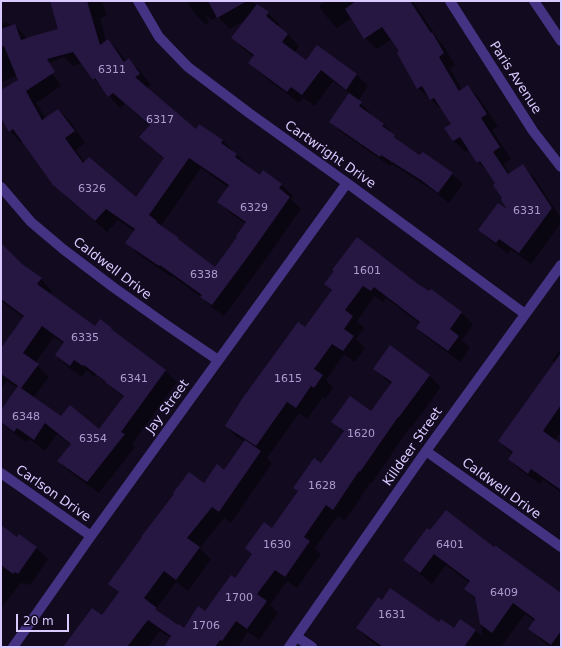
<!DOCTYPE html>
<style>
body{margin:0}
#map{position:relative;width:562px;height:648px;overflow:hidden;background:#120b20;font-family:"DejaVu Sans",sans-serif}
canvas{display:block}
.frame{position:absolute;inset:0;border:2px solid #d9caff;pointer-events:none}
.scale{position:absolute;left:16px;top:614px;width:53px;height:18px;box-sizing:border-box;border:2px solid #d9caff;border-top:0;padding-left:5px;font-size:12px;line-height:14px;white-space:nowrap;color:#d9caff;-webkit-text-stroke:3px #120b20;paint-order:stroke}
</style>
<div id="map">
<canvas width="562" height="648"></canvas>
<div class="frame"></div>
<div class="scale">20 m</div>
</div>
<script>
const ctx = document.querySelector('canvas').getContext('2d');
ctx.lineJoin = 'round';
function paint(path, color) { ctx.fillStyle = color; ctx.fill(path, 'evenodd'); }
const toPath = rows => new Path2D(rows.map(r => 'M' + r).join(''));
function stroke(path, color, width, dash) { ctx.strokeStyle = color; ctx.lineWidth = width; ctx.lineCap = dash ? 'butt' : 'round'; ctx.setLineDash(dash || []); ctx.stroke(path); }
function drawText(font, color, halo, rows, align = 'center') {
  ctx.font = font + ' "DejaVu Sans",sans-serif'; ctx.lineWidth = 3; ctx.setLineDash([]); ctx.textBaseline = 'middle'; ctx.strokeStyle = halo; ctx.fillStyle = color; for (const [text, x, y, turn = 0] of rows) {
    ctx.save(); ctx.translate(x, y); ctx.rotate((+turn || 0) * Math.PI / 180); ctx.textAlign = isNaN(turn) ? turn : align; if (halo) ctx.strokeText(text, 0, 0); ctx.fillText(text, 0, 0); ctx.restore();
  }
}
const shadow = toPath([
 [51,1,102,1,107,16,100,18,106,41,108,40,119,52,126,61,129,59,140,71,151,85,147,88,196,131,200,125,223,141,248,166,247,167,260,176,281,184,293,196,291,199,301,209,263,263,224,316,213,308,205,300,172,276,171,277,138,254,126,242,134,231,118,220,107,232,65,196,54,184,23,141,21,143,10,131,1,116,1,91,44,66,56,78,61,86,36,103,46,119,58,110,70,121,85,143,76,150,85,163,136,199,164,159,140,137,150,126,125,104,120,108,94,79,83,63,73,66,64,57,1,82,1,24,7,22,12,26,15,25,26,37,27,39,60,30],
 [201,168,229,188,219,202,230,213,246,224,238,237,215,268,161,226],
 [187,1,252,1,257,6,268,13,280,25,278,27,288,34,299,46,295,52,306,61,317,46,357,75,368,86,358,101,371,113,370,115,383,124,405,146,419,157,452,174,463,184,449,203,432,190,392,164,390,166,341,132,331,122,350,94,333,81,315,106,303,98,299,103,262,75,250,63,254,57,244,50,233,38,247,19,230,29,218,17,212,20,206,15,209,23,206,25,194,13],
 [326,1,413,1,438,39,443,45,455,65,450,69,462,90,468,86,479,98,498,126,492,130,511,159,504,164,510,174,523,166,534,177,561,218,561,223,531,264,511,250,508,254,491,241,479,230,510,212,496,183,488,172,476,160,469,150,465,152,454,141,446,128,452,124,443,111,418,88,398,53,401,51,392,39,377,49,365,38,352,18,337,28,326,16,319,6],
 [1,244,21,264,41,279,52,291,50,294,95,328,100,321,111,329,119,336,165,371,177,382,132,444,135,447,99,493,70,472,58,461,71,445,57,434,45,451,29,439,26,442,8,429,1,422,1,411,18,388,7,381,1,389,1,347,3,344,4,345,24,318,1,301],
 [54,337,64,344,56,355,68,367,82,377,86,370,95,377,96,375,124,398,99,430,61,418,33,398,49,377,35,363],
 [325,284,418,284,462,313,473,324,462,340,470,348,460,362,429,339,417,328,420,324,386,298,383,302,375,296,357,321,364,328,356,339,365,348,355,362,344,354,326,380,333,388,325,399,323,397,307,419,299,413,267,458,272,463,231,523,224,518,200,548,211,559,188,591,176,582,156,609,164,616,184,629,206,612,235,579,253,555,246,548,272,529,298,492,295,488,322,464,344,433,332,422,371,412,391,384,386,380,375,369,390,347,430,376,441,387,411,428,410,427,372,483,371,482,345,521,338,516,315,548,321,554,297,588,287,581,270,605,278,613,259,640,248,632,238,647,170,647,171,638,160,631,148,647,64,647,102,617,119,593,109,584,204,484,224,471,245,442,237,437,226,426,306,328,332,291],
 [561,349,561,432,555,440,561,445,561,492,543,480,540,484,520,470,509,459,512,454,499,441,555,363,552,360],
 [1,526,17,538,37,548,48,559,30,585,27,583,25,585,21,582,1,609],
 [430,531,495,549,561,594,561,647,550,647,541,640,530,629,535,621,525,614,501,647,379,647,369,640,357,628,382,601,455,629,461,621,483,636,476,600,465,589,470,583,446,565,432,584,416,571,404,560]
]);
const building = toPath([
 [50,1,87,1,100,45,108,39,124,62,129,58,140,74,135,77,196,129,199,124,223,140,221,143,237,154,235,157,260,175,263,170,282,184,279,188,290,197,252,251,212,305,200,297,202,295,160,265,159,266,125,243,135,229,106,209,95,221,53,185,13,129,9,132,1,118,1,90,18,80,4,46,1,47,1,29,15,24,21,40,33,36,58,29],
 [73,52,93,80,95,78,108,97,113,93,150,125,139,137,164,158,136,197,89,157,83,163,65,138,75,131,58,109,42,120,26,91,55,72,47,59],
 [189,158,229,185,217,202,246,222,236,236,237,237,215,267,178,239,179,238,156,222,157,221,149,215],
 [208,1,247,1,217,18],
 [356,1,410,1,431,33,432,32,444,53,439,57,459,91,468,85,487,114,481,118,500,147,493,152,508,174,523,164,552,208,519,253,499,239,496,243,478,230,498,203,507,209,501,200,502,198,493,185,495,183,480,161,477,163,460,137,453,141,444,128,451,124,434,98,430,100,422,86,417,89,397,53,399,51,382,27,364,39,345,9],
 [257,4,269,12,266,16,288,34,282,42,306,60,317,45,357,74,346,90,321,70,302,95,291,87,287,92,248,63,254,55,231,38],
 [349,93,362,102,359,106,384,124,382,126,395,135,394,137,419,155,423,152,453,173,438,193,421,180,381,155,380,157,329,122],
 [357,237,418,284,429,291,431,289,462,312,450,329,459,336,448,351,416,328,420,322,374,287,371,291,363,286,345,310,353,316,344,329,354,336,343,351,332,344,314,369,323,375,314,388,311,386,296,408,287,402,256,446,225,426,242,399,298,322,305,327,332,290,324,284,334,271,332,270],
 [1,243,22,264,42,278,37,284,95,326,100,319,112,328,111,329,166,370,121,432,125,434,87,482,57,461,71,444,45,423,34,440,17,428,14,432,1,422,1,410,18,386,61,416,70,405,99,429,124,396,106,383,106,382,84,365,83,366,74,360,70,366,55,355,64,342,42,326,23,353,39,364,21,388,1,374,1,348,24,316,1,299],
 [390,345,430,375,399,417,398,417,360,472,359,471,333,510,326,505,304,537,310,541,285,577,275,570,257,594,267,601,247,629,236,621,222,641,220,640,215,647,164,647,171,636,148,620,127,647,63,647,92,608,102,615,119,592,108,584,142,537,141,537,174,494,173,493,189,472,204,483,217,464,224,470,245,440,261,451,219,512,212,507,187,538,200,547,176,580,164,571,144,598,157,608,155,609,178,625,179,624,184,628,198,606,205,611,231,575,235,578,252,554,245,548,264,522,272,528,298,491,293,488,314,458,321,463,344,431,331,422,350,396,371,411,392,382,373,369],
 [561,353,561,405,543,431,561,444,561,490,531,469,528,474,508,459,513,452,498,441],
 [446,510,494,547,496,546,561,593,561,631,551,645,528,629,535,619,513,603,492,633,480,624,475,597,464,589,470,581,434,554,420,573,403,560,427,528,430,530],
 [1,525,17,537,19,534,37,547,18,574,15,572,13,574,1,565],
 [390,588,439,622,441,619,454,628,460,619,476,630,464,647,383,647,356,628,378,597,382,600]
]);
const minor = toPath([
 [138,1,159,37,188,67,249,113,347,183,525,314],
 [1,187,31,222,63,249,113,287,168,326,218,360],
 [426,451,561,547],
 [1,473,91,536],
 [297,637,312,647],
 [13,647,91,536,347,183],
 [289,647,426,451,561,265]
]);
const tertiary = toPath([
 [450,1,533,131,561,167],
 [534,1,561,41]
]);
const numberNames = [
 ["6311",112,70],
 ["6317",160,120],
 ["6326",92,189],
 ["6329",254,208],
 ["6331",527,211],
 ["1601",367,271],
 ["6338",204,275],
 ["6335",85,338],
 ["6341",134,379],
 ["1615",288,379],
 ["6348",26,417],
 ["1620",361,434],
 ["6354",93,439],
 ["1628",322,486],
 ["1630",277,545],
 ["6401",450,545],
 ["6409",504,593],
 ["1700",239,598],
 ["1631",392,615],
 ["1706",206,626]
];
const streetNames = [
 ["Paris Avenue",515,78,57],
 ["Cartwright Drive",330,155,35],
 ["Caldwell Drive",112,269,37],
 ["Jay Street",168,407,-54],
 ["Killdeer Street",413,447,-55],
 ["Caldwell Drive",501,489,36],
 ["Carlson Drive",53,494,35]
];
paint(shadow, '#0007');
paint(building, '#261642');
stroke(minor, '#433382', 10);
stroke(tertiary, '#433382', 10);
drawText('11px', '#ac9dd0', null, numberNames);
drawText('13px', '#d9caff', '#120b20', streetNames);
</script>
